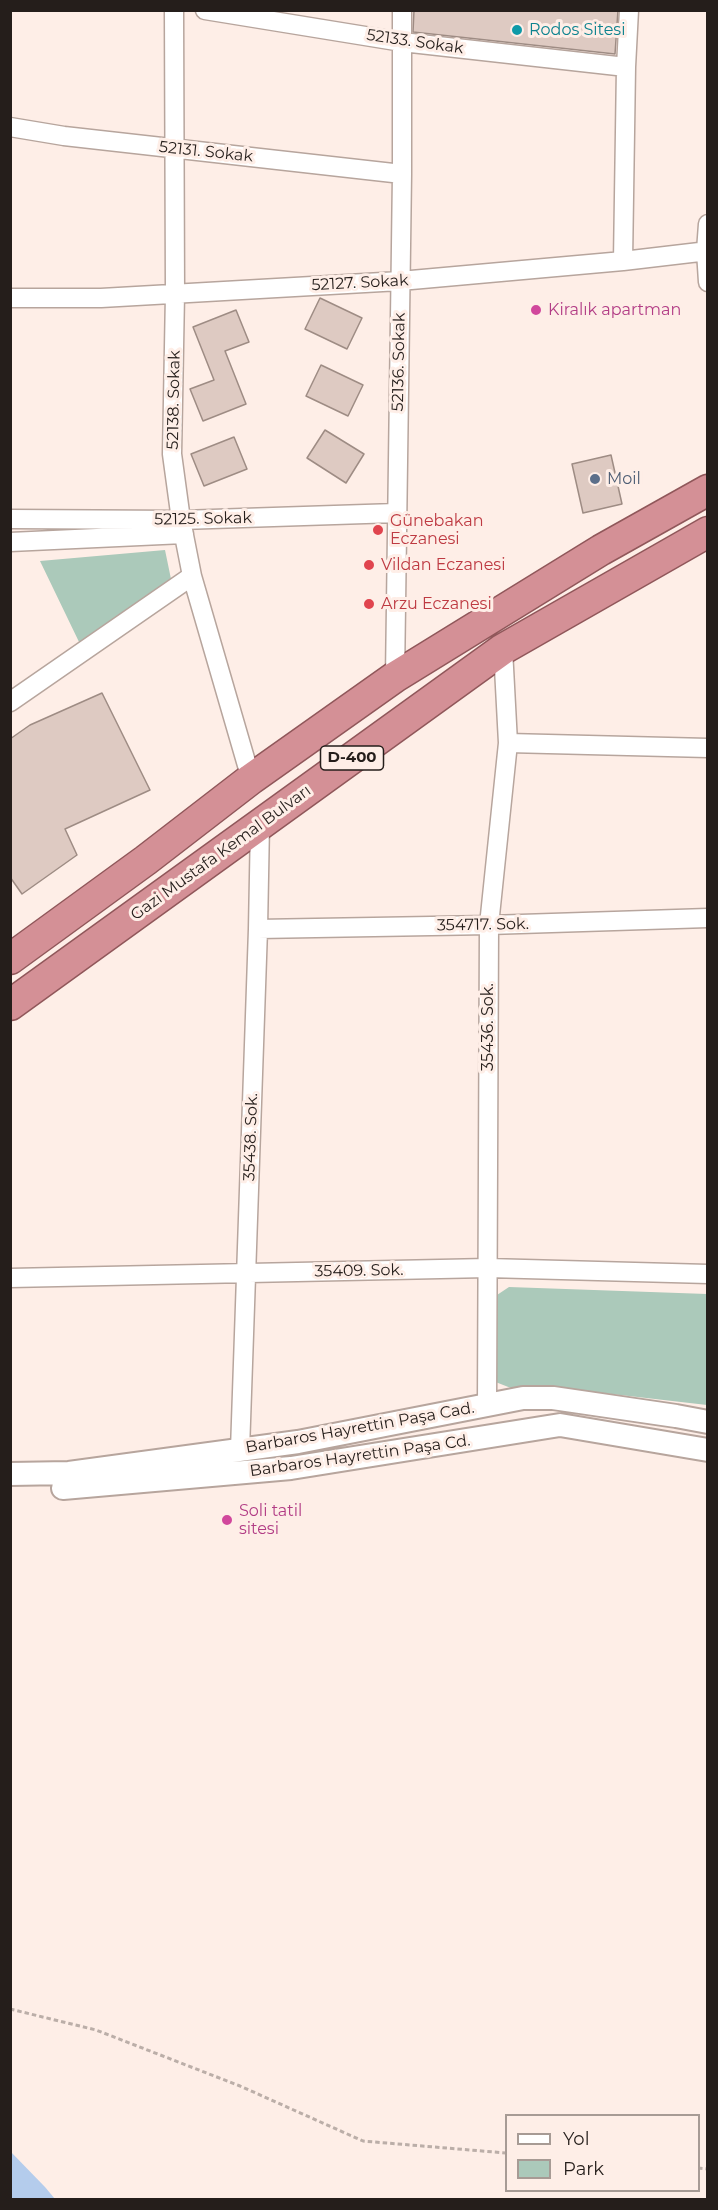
<!DOCTYPE html>
<meta charset="utf-8">
<style>
body{margin:0}
#map{position:relative;width:718px;height:2210px;overflow:hidden;background:#feeee7;font-family:Montserrat,sans-serif}
canvas{display:block}
.frame{position:absolute;inset:0;border:12px solid #251e1b;pointer-events:none}
.legend{position:absolute;left:505px;top:2114px;width:195px;height:78px;box-sizing:border-box;background:#feeee7;border:2px solid #a79b95;margin:0;padding:8px 10px;list-style:none;font-size:18px;color:#251e1b}
.legend li{display:flex;align-items:center;gap:12px;height:30px}
.legend b{width:30px;border:2px solid #a79b95}
</style>
<div id="map">
<canvas width="718" height="2210"></canvas>
<div class="frame"></div>
<ul class="legend">
<li><b style="height:8px;background:#fff"></b>Yol</li>
<li><b style="height:16px;background:#abc9ba"></b>Park</li>
</ul>
</div>
<script>
const ctx = document.querySelector('canvas').getContext('2d');
ctx.lineJoin = 'round';
function paint(path, color) { ctx.fillStyle = color; ctx.fill(path, 'evenodd'); }
const toPath = rows => new Path2D(rows.map(r => 'M' + r).join(''));
function stroke(path, color, width, dash) { ctx.strokeStyle = color; ctx.lineWidth = width; ctx.lineCap = dash ? 'butt' : 'round'; ctx.setLineDash(dash || []); ctx.stroke(path); }
function drawText(font, color, halo, rows, align = 'center') {
  ctx.font = font + ' Montserrat,sans-serif'; ctx.lineWidth = 6; ctx.setLineDash([]); ctx.textBaseline = 'middle'; ctx.strokeStyle = halo; ctx.fillStyle = color; for (const [text, x, y, turn = 0] of rows) {
    ctx.save(); ctx.translate(x, y); ctx.rotate((+turn || 0) * Math.PI / 180); ctx.textAlign = isNaN(turn) ? turn : align; if (halo) ctx.strokeText(text, 0, 0); ctx.fillText(text, 0, 0); ctx.restore();
  }
}
const green = toPath([
 [165,550,171,579,80,644,40,561],
 [509,1287,707,1294,707,1405,577,1390,516,1390,493,1381,497,1295]
]);
const water = toPath([
 [10,2151,45,2187,55,2199,11,2199]
]);
const building = toPath([
 [414,10,618,10,615,54,413,32,414,10],
 [320,298,362,318,347,349,305,329,320,298],
 [236,310,249,342,225,351,246,404,203,421,190,389,214,380,193,327,236,310],
 [321,365,363,385,348,416,306,396,321,365],
 [325,430,364,454,346,483,307,458,325,430],
 [234,437,247,469,204,486,191,454,234,437],
 [611,455,622,504,583,513,572,464,611,455],
 [102,693,150,790,65,829,77,855,22,894,10,877,10,739,30,725,102,693]
]);
const path = toPath([
 [10,2009,96,2030,240,2086,363,2141,506,2153],
 [698,2168,708,2169]
]);
const minor = toPath([
 [174,10,175,294,172,454,181,520,192,576,251,779],
 [205,10,402,42,626,67],
 [10,127,64,136,402,174],
 [708,224,706,251,708,282],
 [623,261,626,67,629,10],
 [10,298,101,298,400,281,623,261,708,251],
 [10,519,181,520,396,513],
 [10,542,184,534],
 [395,677,402,174,402,10],
 [10,702,192,576],
 [508,743,708,748],
 [258,929,489,925,708,918],
 [10,1278,488,1268,708,1274],
 [487,1405,489,925,508,743,503,649],
 [240,1450,258,929,260,824]
]);
const tertiary = toPath([
 [10,1474,69,1473,298,1442,523,1398,553,1398,676,1416,708,1422],
 [63,1488,291,1468,560,1425,708,1450]
]);
const trunk = toPath([
 [10,959,146,860,251,779,395,677,601,550,708,490],
 [10,1005,503,649,708,532]
]);
const markers = [
 [517,30,6,"#0f9aa8"],
 [536,310,6,"#d1479c"],
 [595,479,6,"#5c6f8a"],
 [378,530,6,"#e0444e"],
 [369,565,6,"#e0444e"],
 [369,604,6,"#e0444e"],
 [227,1520,6,"#d1479c"]
];
const shields = [
 [352,758,63]
];
const shieldNames = [
 ["D-400",352,758]
];
const cultureNames = [
 ["Rodos Sitesi",529,30]
];
const streetNames = [
 ["52133. Sokak",415,42,8],
 ["52131. Sokak",206,152,6],
 ["52127. Sokak",360,283,-3],
 ["52136. Sokak",399,362,-89],
 ["52138. Sokak",174,400,-89],
 ["52125. Sokak",203,519,-1],
 ["Gazi Mustafa Kemal Bulvarı",221,853,-36],
 ["354717. Sok.",483,925,-1],
 ["35436. Sok.",488,1027,-90],
 ["35438. Sok.",251,1137,-88],
 ["35409. Sok.",359,1271,-1],
 ["Barbaros Hayrettin Paşa Cad.",360,1428,-10],
 ["Barbaros Hayrettin Paşa Cd.",360,1456,-8]
];
const hotelNames = [
 ["Kiralık apartman",548,310],
 ["Soli tatil",239,1511],
 ["sitesi",239,1529]
];
const serviceNames = [
 ["Moil",607,479]
];
const healthNames = [
 ["Günebakan",390,521],
 ["Eczanesi",390,539],
 ["Vildan Eczanesi",381,565],
 ["Arzu Eczanesi",381,604]
];
paint(green, '#abc9ba');
paint(water, '#b4ccec');
paint(building, '#decac2');
stroke(building, '#9e8c84', 1.5);
stroke(minor, '#b7a59d', 21);
stroke(tertiary, '#b7a59d', 26);
stroke(trunk, '#90575a', 33);
stroke(path, '#bbaea8', 3, [4.5, 3]);
stroke(minor, '#fff', 18);
stroke(tertiary, '#fff', 22);
stroke(trunk, '#d49096', 30);
for (const [x, y, r, color] of markers) { const dot = new Path2D(); dot.arc(x, y, r, 0, 2 * Math.PI); ctx.fillStyle = color; ctx.fill(dot); stroke(dot, '#feeee7', 2); }
for (const [x, y, w] of shields) { const box = new Path2D(); box.roundRect(x - w / 2, y - 12, w, 24, 4.5); ctx.fillStyle = '#feeee7'; ctx.fill(box); stroke(box, '#251e1b', 1.5); }
drawText('bold 15px', '#251e1b', null, shieldNames);
drawText('16px', '#0d838f', '#feeee7', cultureNames, 'left');
drawText('16px', '#251e1b', '#feeee7', streetNames);
drawText('16px', '#b23c85', '#feeee7', hotelNames, 'left');
drawText('16px', '#4e5e75', '#feeee7', serviceNames, 'left');
drawText('16px', '#be3a42', '#feeee7', healthNames, 'left');
</script>
